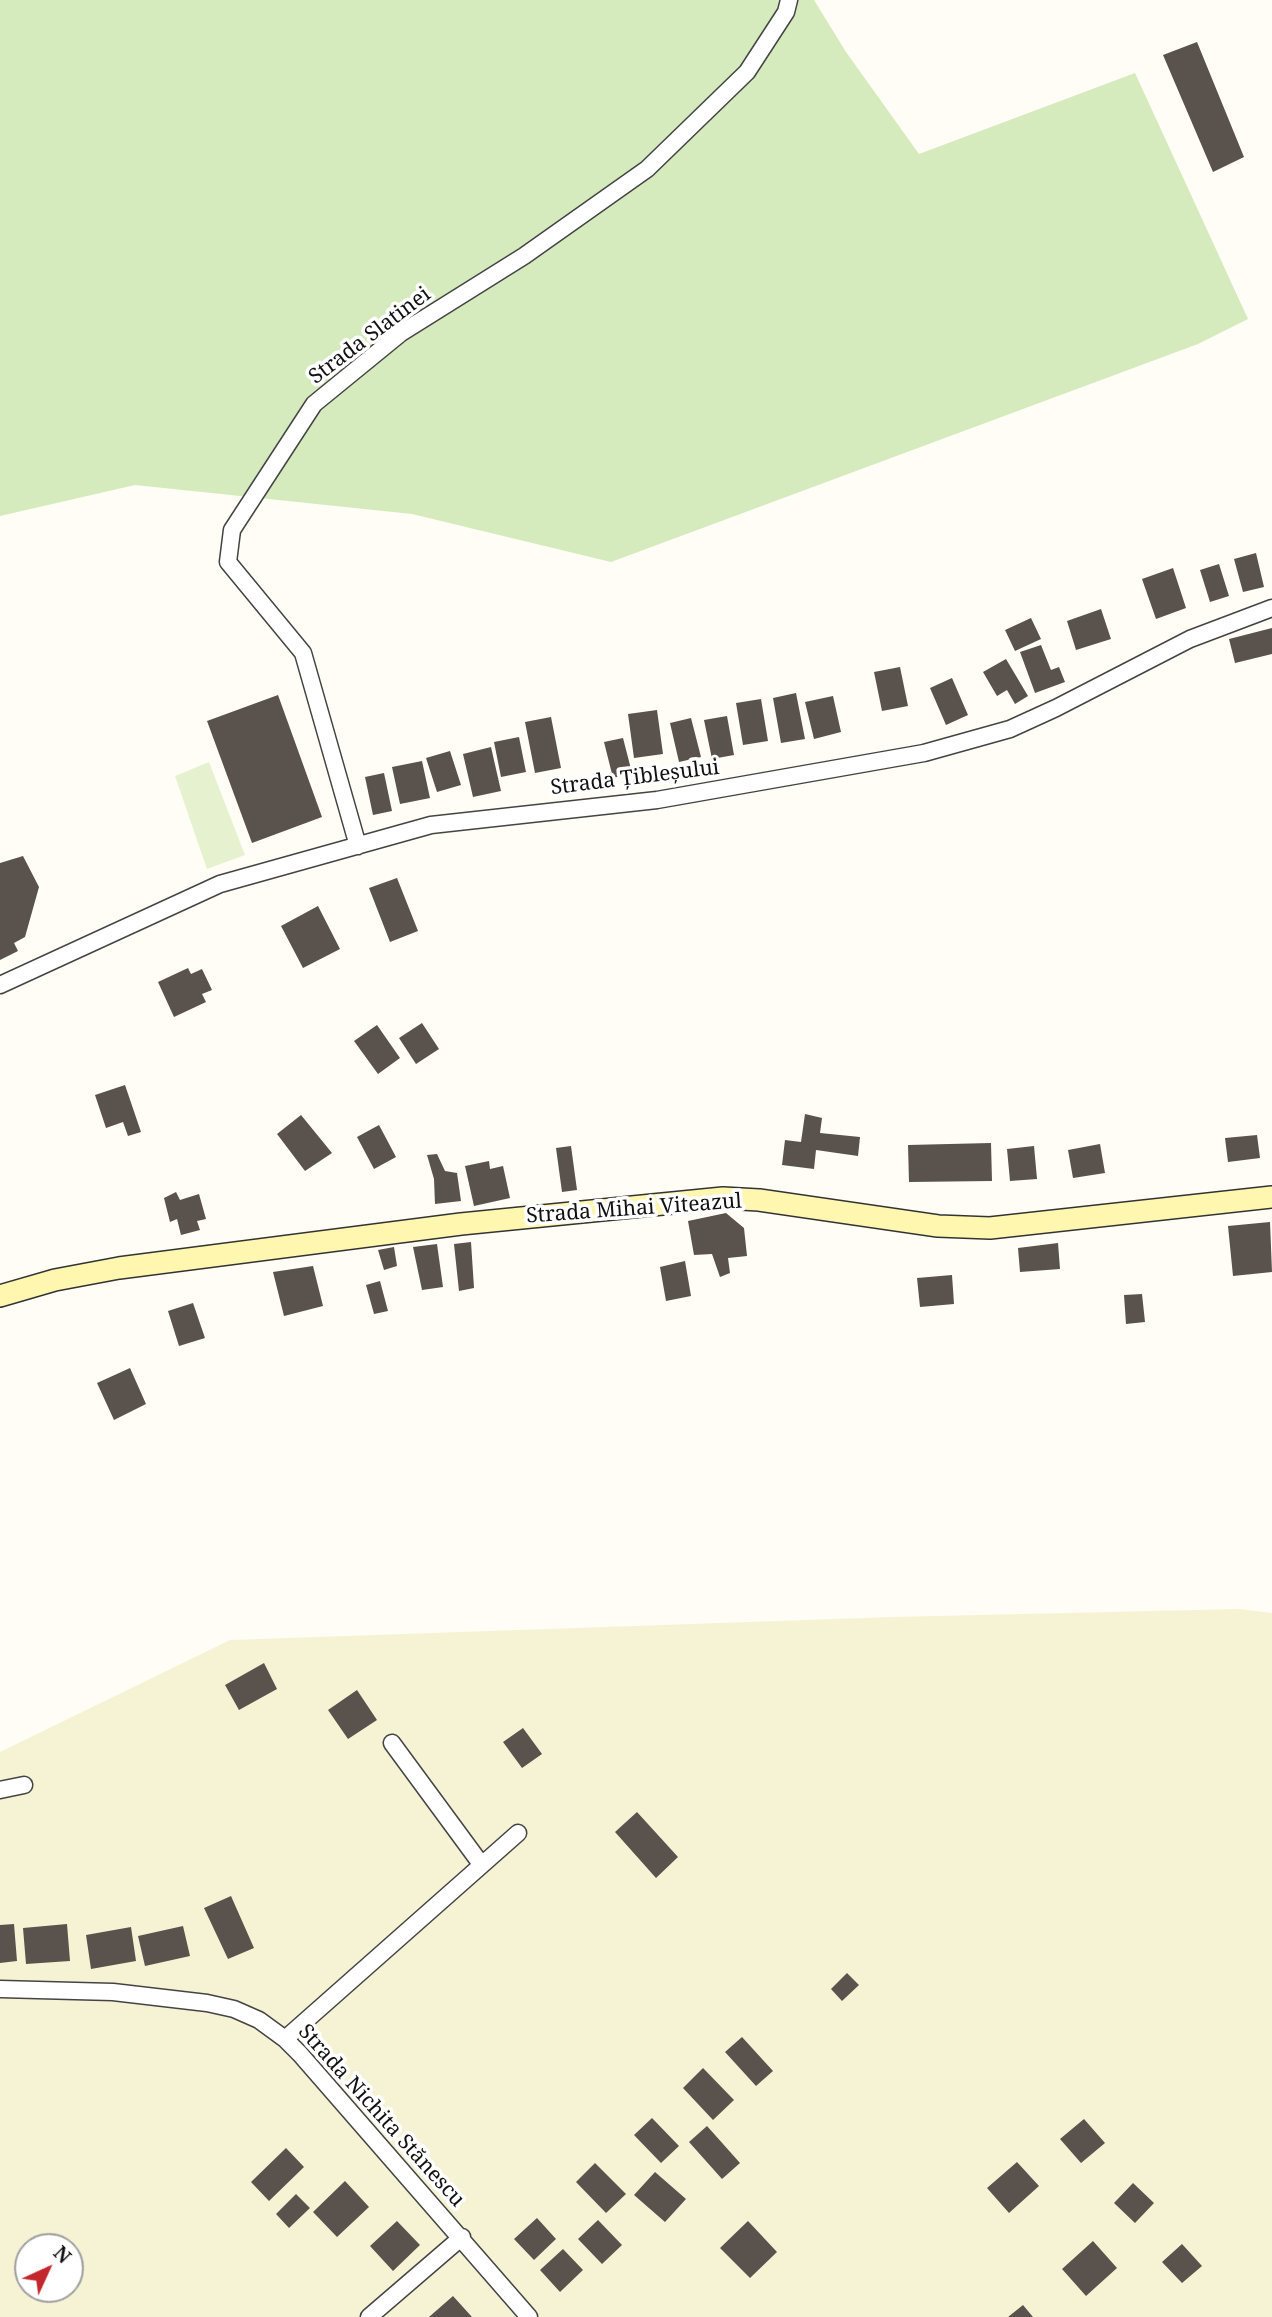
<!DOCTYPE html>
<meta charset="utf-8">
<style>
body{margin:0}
#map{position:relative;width:1272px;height:2317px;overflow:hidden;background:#fffdf5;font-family:"Noto Serif",serif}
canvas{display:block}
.north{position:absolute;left:14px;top:2233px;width:70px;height:70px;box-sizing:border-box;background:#fff;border:2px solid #a0a0a0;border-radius:50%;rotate:45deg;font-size:19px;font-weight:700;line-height:28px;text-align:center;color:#111}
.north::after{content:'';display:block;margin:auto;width:24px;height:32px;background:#c4262e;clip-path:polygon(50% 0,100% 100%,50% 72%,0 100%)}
</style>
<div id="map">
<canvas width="1272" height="2317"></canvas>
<div class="north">N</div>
</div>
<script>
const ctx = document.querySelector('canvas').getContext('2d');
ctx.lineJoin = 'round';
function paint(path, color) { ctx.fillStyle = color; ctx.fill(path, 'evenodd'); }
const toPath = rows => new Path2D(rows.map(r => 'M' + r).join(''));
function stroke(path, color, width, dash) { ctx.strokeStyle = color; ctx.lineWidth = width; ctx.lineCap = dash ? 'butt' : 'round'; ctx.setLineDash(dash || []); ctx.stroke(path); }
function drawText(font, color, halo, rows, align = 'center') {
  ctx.font = font + ' "Noto Serif",serif'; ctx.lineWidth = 7; ctx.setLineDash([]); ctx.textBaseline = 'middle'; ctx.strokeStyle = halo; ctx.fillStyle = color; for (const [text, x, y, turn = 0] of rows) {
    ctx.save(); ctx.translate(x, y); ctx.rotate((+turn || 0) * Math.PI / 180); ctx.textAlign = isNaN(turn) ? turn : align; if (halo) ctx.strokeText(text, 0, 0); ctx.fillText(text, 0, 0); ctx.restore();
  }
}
const farmland = toPath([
 [1239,1609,1272,1613,1272,2317,0,2317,0,1752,230,1640,892,1617],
 [28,2247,70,2247,70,2289,28,2289]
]);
const green = toPath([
 [0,0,814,0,846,52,919,154,1135,73,1248,319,1198,344,611,562,412,514,135,485,0,516]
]);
const pitch = toPath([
 [209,762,245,855,207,869,175,776]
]);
const building = toPath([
 [1197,42,1244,157,1213,172,1163,55],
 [1256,553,1264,587,1243,592,1234,559],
 [1219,564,1229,596,1210,602,1200,570],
 [1173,568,1186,608,1156,619,1142,579],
 [1101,609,1111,639,1076,650,1067,621],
 [1031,618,1041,639,1015,651,1005,630],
 [1272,628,1272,654,1235,663,1229,639],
 [1041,645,1051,670,1059,667,1065,682,1035,693,1020,652],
 [1006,659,1028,696,1015,704,1007,690,997,696,983,672],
 [900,667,908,706,882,711,874,672],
 [952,678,968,715,946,725,930,688],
 [796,693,805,739,781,743,773,698],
 [278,695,322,817,252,843,207,721],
 [833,696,841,732,814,739,805,702],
 [761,699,768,741,743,745,736,703],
 [657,710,663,754,634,758,628,714],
 [727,716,734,755,712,759,704,720],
 [551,717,561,768,535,773,525,722],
 [691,718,701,757,679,762,670,723],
 [519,737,526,772,501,777,494,742],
 [623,738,632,773,613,778,604,742],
 [491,747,501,791,473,797,463,754],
 [450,751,461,785,437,792,426,758],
 [422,761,430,798,400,804,392,767],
 [384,773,392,811,373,815,365,777],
 [23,856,39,887,25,937,14,943,18,951,0,960,0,863],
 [397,878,418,931,390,942,369,888],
 [318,906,340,949,303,968,281,926],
 [188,968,191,974,202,969,212,990,202,994,206,1002,174,1017,158,982],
 [422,1023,439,1049,416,1064,399,1038],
 [377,1025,400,1058,378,1074,354,1041],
 [125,1085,141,1132,128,1136,123,1122,106,1128,95,1095],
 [805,1114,822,1118,820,1133,860,1137,858,1156,816,1150,814,1169,782,1165,785,1140,801,1142],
 [301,1115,332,1153,305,1171,277,1134],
 [379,1125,396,1157,374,1169,357,1137],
 [1257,1135,1260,1158,1228,1162,1225,1138],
 [991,1143,992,1181,909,1182,908,1145],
 [1100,1144,1105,1173,1073,1178,1068,1150],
 [571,1146,577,1190,562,1192,556,1148],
 [1034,1146,1037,1179,1010,1181,1007,1149],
 [437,1154,445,1171,457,1173,461,1201,435,1204,434,1179,427,1155],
 [489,1161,490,1169,503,1166,510,1198,474,1206,465,1166],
 [176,1192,180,1200,199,1194,206,1219,197,1221,200,1230,181,1235,177,1219,170,1222,164,1198],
 [726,1213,744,1228,747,1256,728,1258,730,1273,720,1277,712,1254,694,1255,688,1221],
 [1270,1222,1272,1272,1233,1276,1228,1226],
 [471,1242,474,1288,459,1291,454,1244],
 [1058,1243,1060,1269,1020,1272,1018,1248],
 [437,1244,443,1287,422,1290,413,1247],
 [394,1247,397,1266,384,1270,378,1250],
 [685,1261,691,1296,666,1301,660,1267],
 [313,1266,323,1306,284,1316,273,1272],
 [952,1275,954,1304,920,1307,917,1278],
 [380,1281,388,1311,374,1314,366,1285],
 [1142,1294,1145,1322,1126,1324,1124,1295],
 [193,1303,205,1338,179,1346,168,1311],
 [130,1368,146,1404,114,1420,97,1383],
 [264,1663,277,1689,239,1710,225,1685],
 [357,1690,377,1720,348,1739,328,1710],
 [523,1728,542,1754,522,1768,503,1742],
 [637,1812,678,1857,656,1878,615,1832],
 [231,1896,254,1948,228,1959,204,1908],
 [14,1924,17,1961,0,1963,0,1925],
 [67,1924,70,1961,26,1964,23,1928],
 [183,1926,190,1956,145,1966,138,1936],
 [131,1927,136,1961,91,1969,86,1935],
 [847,1973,859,1985,842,2001,831,1989],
 [742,2037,773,2071,756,2086,725,2052],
 [703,2068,734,2100,713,2120,683,2088],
 [652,2118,679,2146,661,2163,634,2135],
 [1084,2119,1105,2143,1081,2163,1060,2139],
 [707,2126,740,2163,722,2179,689,2142],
 [286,2148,304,2167,269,2201,251,2182],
 [1017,2162,1039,2186,1009,2213,987,2188],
 [595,2163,626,2194,606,2213,576,2182],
 [655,2172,686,2199,665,2222,634,2195],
 [345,2181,369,2207,337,2237,313,2212],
 [1133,2183,1154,2203,1135,2223,1114,2203],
 [296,2194,310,2208,289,2228,276,2214],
 [537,2218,556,2239,534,2260,514,2239],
 [598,2220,622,2245,602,2264,578,2239],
 [397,2221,420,2245,393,2271,370,2246],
 [748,2221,777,2252,750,2278,720,2248],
 [1093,2241,1117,2268,1086,2296,1062,2269],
 [1182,2244,1202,2266,1182,2283,1162,2262],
 [563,2249,583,2270,560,2292,540,2270],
 [453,2296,472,2317,429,2317],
 [1023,2305,1033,2317,1008,2317]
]);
const minor = toPath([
 [358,846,303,653,228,562,232,530,314,404,401,333,524,256,647,169,747,72,786,12,789,0],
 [0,985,220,884,431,825,657,800,924,753,1010,729,1056,708,1190,639,1272,608],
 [392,1743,481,1864],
 [0,1790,24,1785],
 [0,1989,113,1992,207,2003,234,2009,259,2020,285,2039,300,2054,529,2317],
 [285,2039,518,1833],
 [369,2317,462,2237]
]);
const secondary = toPath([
 [0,1296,55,1280,119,1268,461,1224,723,1198,759,1200,938,1226,990,1228,1272,1197]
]);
const streetNames = [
 ["Strada Slatinei",370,336,-37],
 ["Strada Țibleșului",635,778,-7],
 ["Strada Mihai Viteazul",634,1209,-4],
 ["Strada Nichita Stănescu",381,2116,48]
];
paint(farmland, '#f6f3d4');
paint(green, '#d5ebbd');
paint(pitch, '#e6f2cf');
paint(building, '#5a524d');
stroke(minor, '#444', 19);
stroke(secondary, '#333', 24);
stroke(minor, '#fff', 16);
stroke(secondary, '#fff6b0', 21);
drawText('21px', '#111', '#fff', streetNames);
</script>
